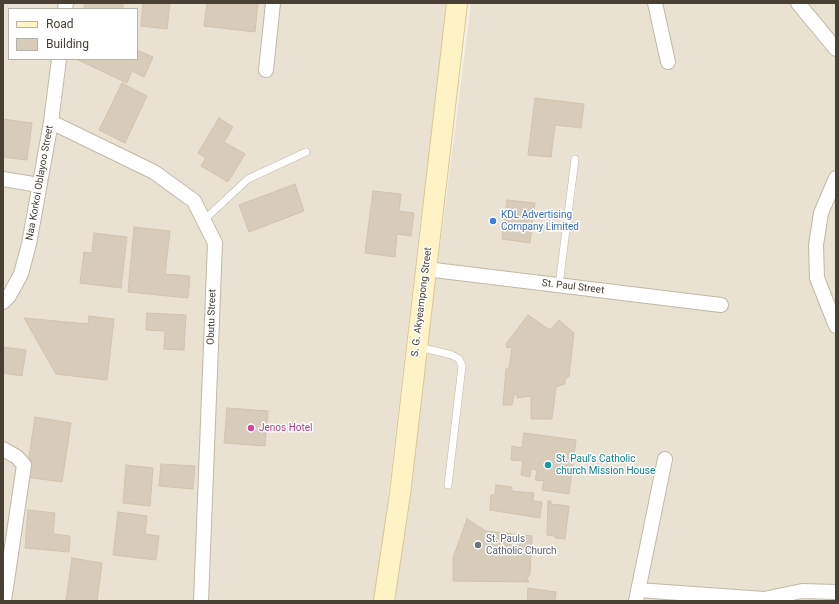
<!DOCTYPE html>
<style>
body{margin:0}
#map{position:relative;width:839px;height:604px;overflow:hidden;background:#f4f0e5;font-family:Roboto,sans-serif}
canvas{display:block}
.frame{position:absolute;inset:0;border:4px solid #484034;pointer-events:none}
.legend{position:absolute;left:8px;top:8px;width:130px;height:52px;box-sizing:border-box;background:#fff;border:1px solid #b6b3ae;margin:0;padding:5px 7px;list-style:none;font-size:12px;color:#484034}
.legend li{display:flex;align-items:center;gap:8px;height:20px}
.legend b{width:20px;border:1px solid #b6b3ae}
</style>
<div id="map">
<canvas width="839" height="604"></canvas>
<div class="frame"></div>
<ul class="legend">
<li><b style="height:5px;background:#fff2c5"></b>Road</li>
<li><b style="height:11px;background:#d7ccba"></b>Building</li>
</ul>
</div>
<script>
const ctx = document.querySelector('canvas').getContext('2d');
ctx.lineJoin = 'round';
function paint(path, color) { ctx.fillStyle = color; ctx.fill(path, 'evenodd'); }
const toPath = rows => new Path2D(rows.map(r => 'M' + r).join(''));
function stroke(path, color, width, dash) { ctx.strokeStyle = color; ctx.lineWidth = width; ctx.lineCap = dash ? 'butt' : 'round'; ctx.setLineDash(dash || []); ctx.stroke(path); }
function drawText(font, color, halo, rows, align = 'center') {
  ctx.font = font + ' Roboto,sans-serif'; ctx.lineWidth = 3; ctx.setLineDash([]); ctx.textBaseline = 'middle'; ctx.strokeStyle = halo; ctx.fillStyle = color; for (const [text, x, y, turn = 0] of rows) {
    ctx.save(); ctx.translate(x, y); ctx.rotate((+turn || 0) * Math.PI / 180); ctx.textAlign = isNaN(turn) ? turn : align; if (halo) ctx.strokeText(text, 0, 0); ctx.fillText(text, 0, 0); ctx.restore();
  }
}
const residential = toPath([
 [3,3,450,3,420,225,376,601,3,601],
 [9,9,137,9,137,59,9,59],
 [471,3,836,3,836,601,395,601]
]);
const building = toPath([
 [85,3,123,3,123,9,84,9,85,3],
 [143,3,170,3,167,29,141,26,143,3],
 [207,3,258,3,255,32,204,26,207,3],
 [137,50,153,57,144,77,132,71,127,83,76,59,137,59,137,50],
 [122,83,147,96,125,143,99,130,122,83],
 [535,98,584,104,581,128,555,125,551,157,528,155,535,98],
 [219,118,233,127,224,142,245,154,228,182,201,166,206,158,198,153,219,118],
 [3,119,32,123,27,160,3,157,3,119],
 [295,184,304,211,249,232,239,205,295,184],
 [373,191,401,194,399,211,414,213,411,236,397,234,395,257,365,253,373,191],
 [507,200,535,203,530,243,502,239,507,200],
 [134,227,170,231,165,274,190,276,188,298,128,292,134,227],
 [94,233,127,237,121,288,80,283,84,252,92,253,94,233],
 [147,313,186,315,184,350,164,349,165,331,146,330,147,313],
 [528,315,550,330,559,320,574,333,569,376,565,380,565,384,556,387,552,419,531,419,531,396,517,398,517,394,514,395,512,405,503,405,506,369,509,368,512,347,507,348,506,344,528,315],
 [89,316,114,319,107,380,56,374,24,318,88,324,89,316],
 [3,347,26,350,22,376,3,373,3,347],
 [227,408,268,411,265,446,224,443,227,408],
 [35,417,71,423,62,482,26,477,35,417],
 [524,433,576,440,569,494,542,490,544,481,535,480,537,470,531,469,530,477,521,475,523,461,511,460,512,446,522,448,524,433],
 [161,464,195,466,193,489,159,486,161,464],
 [126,465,153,468,150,506,123,503,126,465],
 [496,485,512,487,512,491,534,493,533,501,542,502,540,518,490,510,491,495,495,495,496,485],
 [548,501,551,501,551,504,569,506,565,539,555,538,555,536,547,535,548,501],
 [28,510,55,513,53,534,70,536,69,552,25,548,28,510],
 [118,512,147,516,145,534,159,536,156,560,113,555,118,512],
 [467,519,486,531,532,536,530,574,527,579,529,582,453,581,453,558,467,519],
 [72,558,102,563,97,601,66,601,72,558],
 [528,588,556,592,555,601,527,601,528,588]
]);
const lane = toPath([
 [204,220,248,179,306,152],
 [559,285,575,159],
 [419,347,452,355,459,359,462,366,448,485]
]);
const street = toPath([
 [655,3,668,62],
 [798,3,836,49],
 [65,9,66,3],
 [266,70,273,3],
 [51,122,154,172,194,201,215,243,201,601],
 [836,178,821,213,816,245,817,278,836,326],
 [3,179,39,185],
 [426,269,721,305],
 [3,302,9,296,21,274,29,244,51,122,59,59],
 [3,449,17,457,24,465,4,601],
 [638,590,764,599,802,591,836,592],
 [636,601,665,459]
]);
const secondary = toPath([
 [384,601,400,494,457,3]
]);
const markers = [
 [493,221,4,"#3f7fe0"],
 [251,428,4,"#d1479c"],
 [548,465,4,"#0f9aa8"],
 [478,545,4,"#6b7280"]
];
const streetNames = [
 ["Naa Korkoi Oblayoo Street",40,183,-80],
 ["St. Paul Street",573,287,7],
 ["S. G. Akyeampong Street",422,302,-83],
 ["Obutu Street",212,317,-88]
];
const shopNames = [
 ["KDL Advertising",501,215],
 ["Company Limited",501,227]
];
const hotelNames = [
 ["Jenos Hotel",259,428]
];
const cultureNames = [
 ["St. Paul's Catholic",556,459],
 ["church Mission House",556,471]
];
const worshipNames = [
 ["St. Pauls",486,539],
 ["Catholic Church",486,551]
];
paint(residential, '#e9e2d3');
paint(building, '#d7ccba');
stroke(building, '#d2c4ac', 1);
stroke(lane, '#c1b8a7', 8);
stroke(street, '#c1b8a7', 16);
stroke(secondary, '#d8c791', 22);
stroke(lane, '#fff', 7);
stroke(street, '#fff', 14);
stroke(secondary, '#fff2c5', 20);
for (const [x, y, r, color] of markers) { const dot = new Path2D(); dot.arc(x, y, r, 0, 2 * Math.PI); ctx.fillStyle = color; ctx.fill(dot); stroke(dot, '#fff', 1.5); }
drawText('10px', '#484034', '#fff', streetNames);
drawText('10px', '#366cbe', '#fff', shopNames, 'left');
drawText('10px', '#b23c85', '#fff', hotelNames, 'left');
drawText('10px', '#0d838f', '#fff', cultureNames, 'left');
drawText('10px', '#5b616d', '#fff', worshipNames, 'left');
</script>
